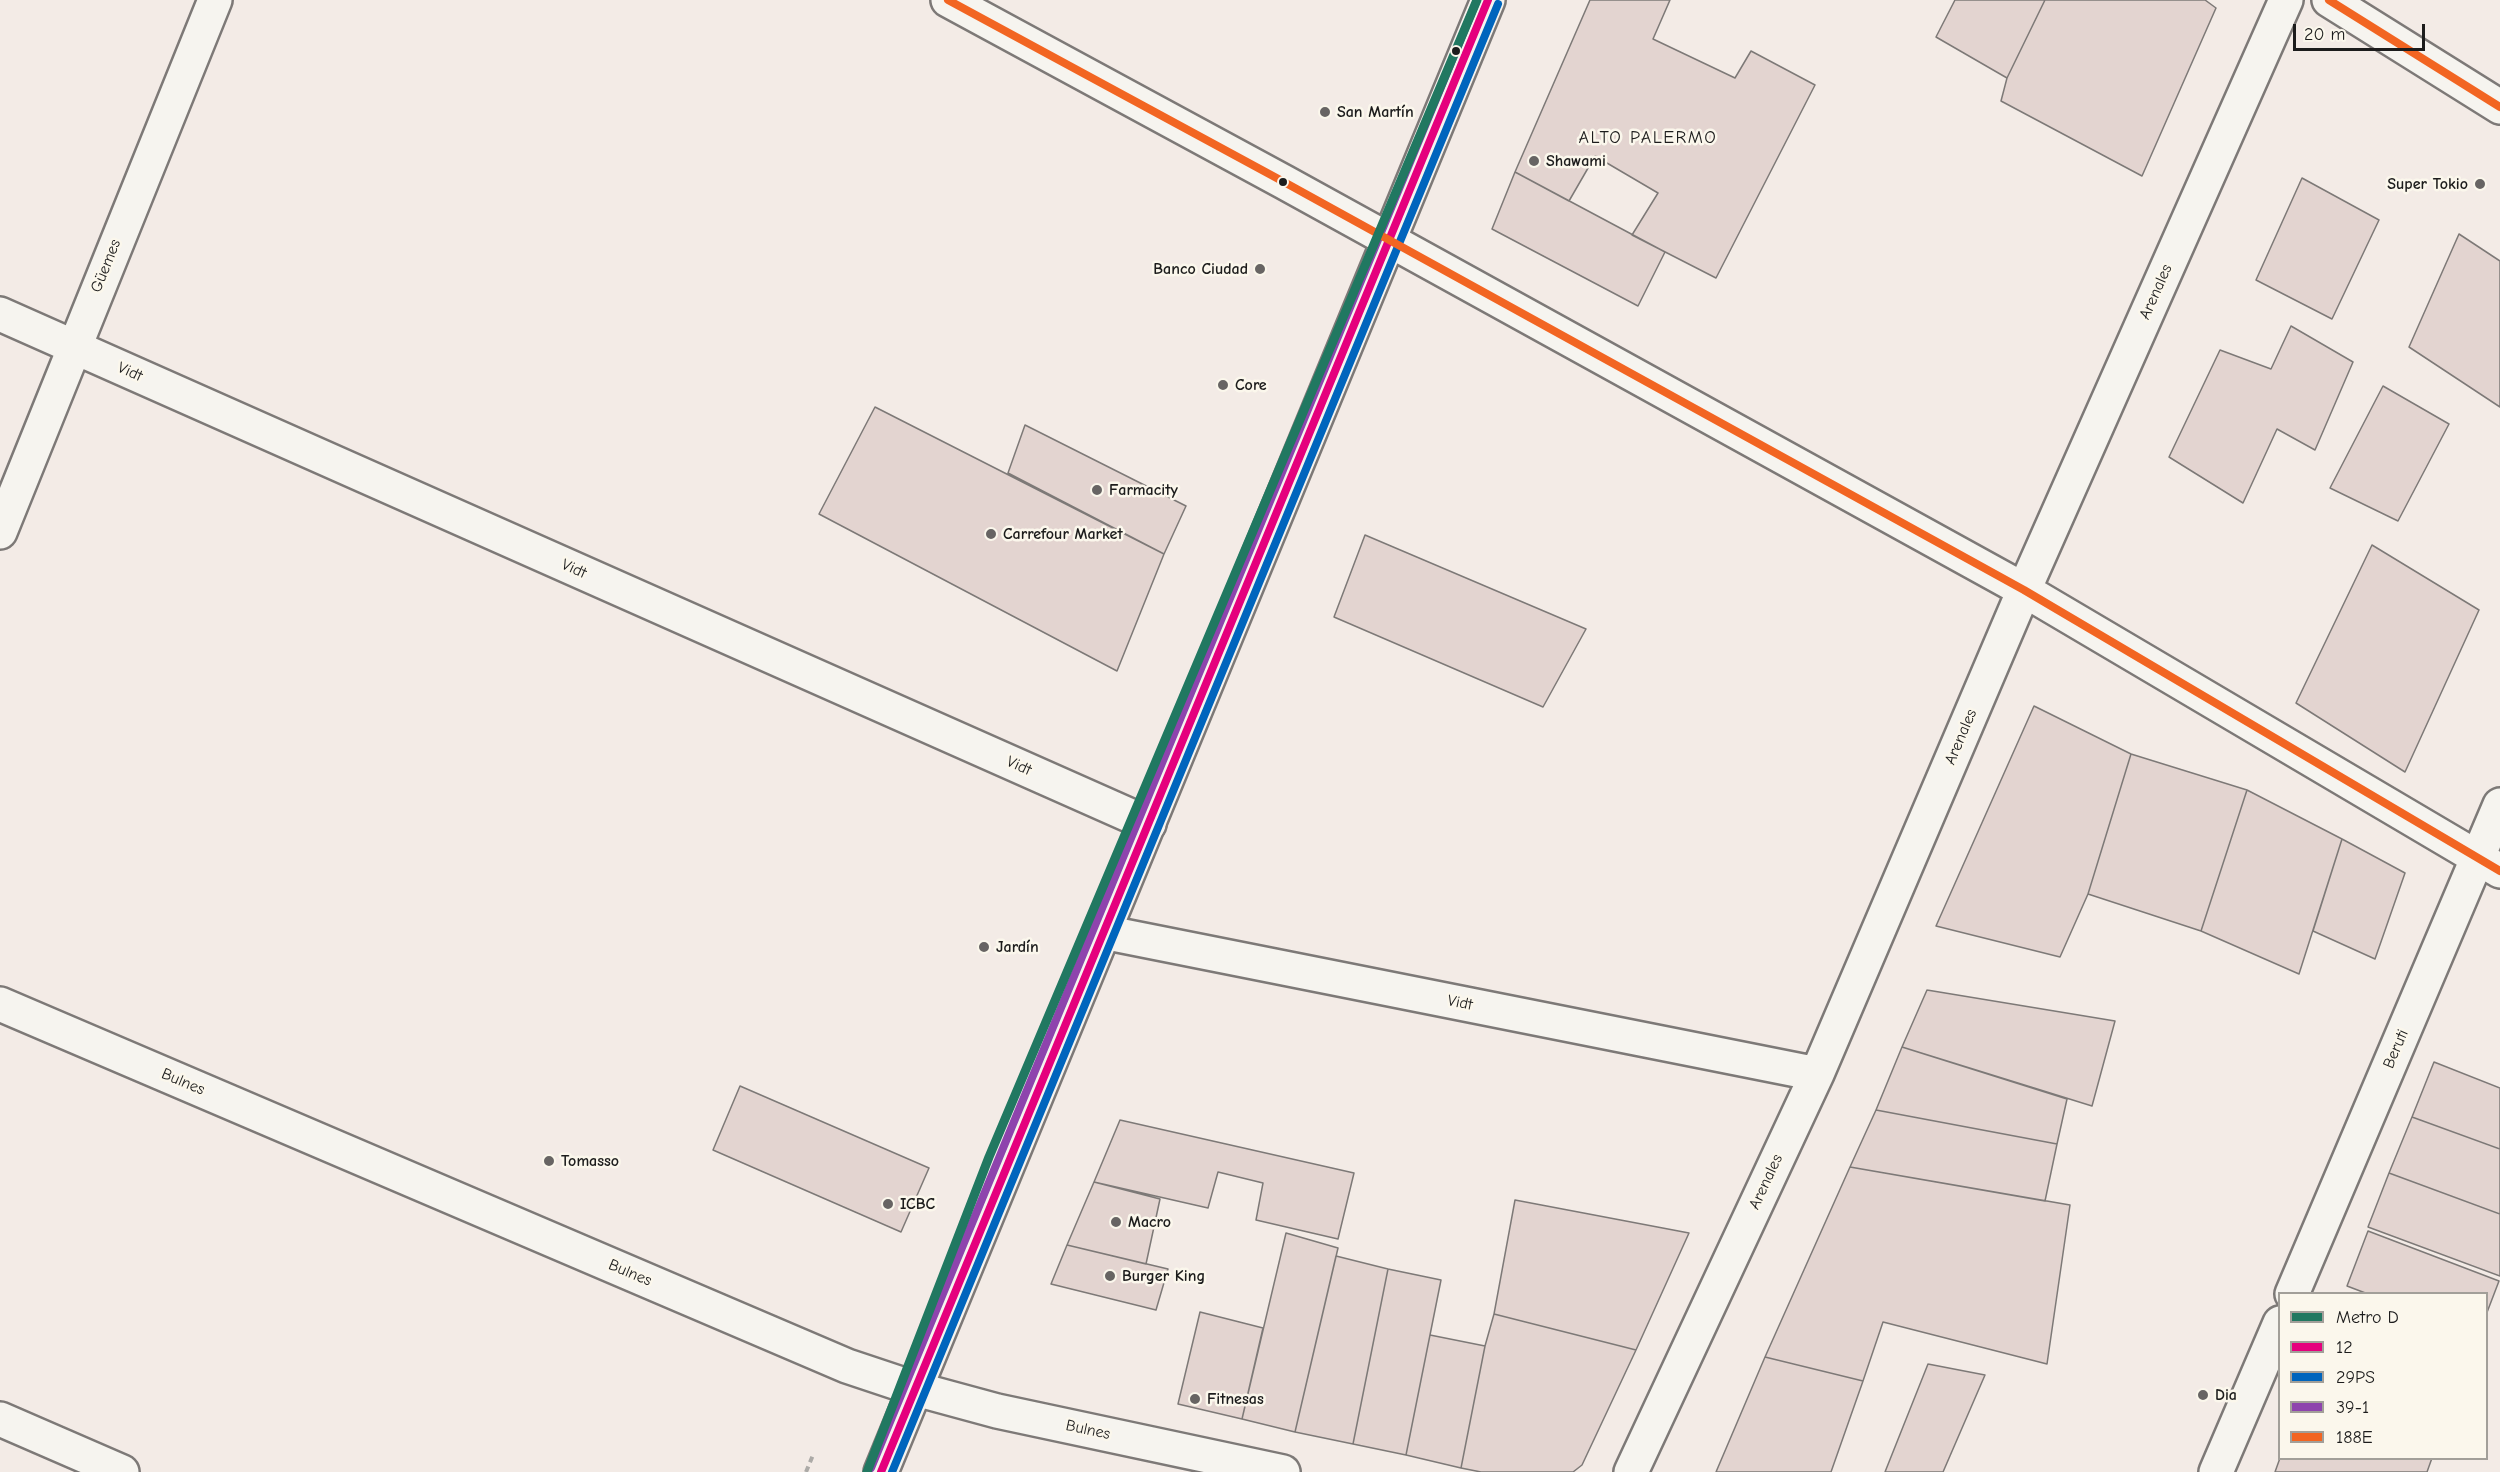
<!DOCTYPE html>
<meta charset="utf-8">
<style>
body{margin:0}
#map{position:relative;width:2500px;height:1472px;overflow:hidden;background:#f3ebe6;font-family:"Comic Neue",sans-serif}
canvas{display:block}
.legend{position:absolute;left:2278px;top:1292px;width:210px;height:168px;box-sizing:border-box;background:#fbf7ec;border:2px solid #a29f99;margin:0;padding:8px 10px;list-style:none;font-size:18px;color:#1c1c1c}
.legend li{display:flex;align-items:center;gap:12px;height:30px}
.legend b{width:30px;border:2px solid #a29f99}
.scale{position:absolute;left:2293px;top:24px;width:132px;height:27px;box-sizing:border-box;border:3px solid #1c1c1c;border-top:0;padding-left:8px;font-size:18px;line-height:21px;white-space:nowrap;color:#1c1c1c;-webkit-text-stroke:4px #fbf7ec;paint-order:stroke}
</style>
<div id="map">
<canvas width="2500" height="1472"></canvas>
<ul class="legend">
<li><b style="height:8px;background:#217861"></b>Metro D</li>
<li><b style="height:8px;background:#e5007d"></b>12</li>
<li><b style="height:8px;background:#0065bd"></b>29PS</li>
<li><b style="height:8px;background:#8e44ad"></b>39-1</li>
<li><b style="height:8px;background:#f26522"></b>188E</li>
</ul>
<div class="scale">20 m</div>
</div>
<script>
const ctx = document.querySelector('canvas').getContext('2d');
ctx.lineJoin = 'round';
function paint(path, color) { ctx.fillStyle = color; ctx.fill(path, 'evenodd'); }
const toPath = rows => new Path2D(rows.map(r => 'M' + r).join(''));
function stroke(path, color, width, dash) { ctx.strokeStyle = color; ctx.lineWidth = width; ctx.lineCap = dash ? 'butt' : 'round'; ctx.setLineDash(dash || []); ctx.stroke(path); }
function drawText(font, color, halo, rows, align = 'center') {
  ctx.font = font + ' "Comic Neue",sans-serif'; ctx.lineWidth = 5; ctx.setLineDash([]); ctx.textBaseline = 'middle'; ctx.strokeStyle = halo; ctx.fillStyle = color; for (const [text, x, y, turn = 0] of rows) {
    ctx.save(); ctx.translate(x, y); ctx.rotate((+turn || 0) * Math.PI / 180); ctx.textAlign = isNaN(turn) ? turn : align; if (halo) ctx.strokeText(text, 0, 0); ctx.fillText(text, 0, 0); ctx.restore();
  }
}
const building = toPath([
 [1590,0,1670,0,1653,39,1735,78,1751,51,1815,85,1716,278,1632,235,1658,193,1595,156,1569,201,1515,172,1590,0],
 [1955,0,2045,0,2007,78,1936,37,1955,0],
 [2045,0,2205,0,2216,8,2142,176,2001,101,2007,78,2045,0],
 [1515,172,1665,252,1638,306,1492,229,1515,172],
 [2302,178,2379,220,2332,319,2256,280,2302,178],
 [2459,234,2500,261,2500,407,2409,347,2459,234],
 [2291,326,2353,362,2315,450,2277,429,2243,503,2169,457,2220,350,2271,369,2291,326],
 [2383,386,2449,424,2398,521,2330,488,2383,386],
 [875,407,1164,554,1117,671,819,514,875,407],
 [1025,425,1186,506,1164,554,1008,473,1025,425],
 [1365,535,1586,629,1543,707,1334,617,1365,535],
 [2372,545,2479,610,2405,772,2296,703,2372,545],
 [2034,706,2131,754,2088,894,2060,957,1936,926,2034,706],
 [2131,754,2247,790,2201,931,2088,894,2131,754],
 [2247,790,2342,839,2299,974,2201,931,2247,790],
 [2342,839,2405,873,2375,959,2313,931,2342,839],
 [1927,990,2115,1021,2092,1106,1902,1047,1927,990],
 [1902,1047,2067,1099,2057,1144,1876,1110,1902,1047],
 [2434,1062,2500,1088,2500,1149,2412,1117,2434,1062],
 [740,1086,929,1168,901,1232,713,1150,740,1086],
 [1876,1110,2057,1144,2045,1201,1850,1167,1876,1110],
 [2412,1117,2500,1149,2500,1214,2389,1173,2412,1117],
 [1120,1120,1354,1173,1338,1239,1256,1220,1263,1183,1218,1172,1208,1208,1094,1182,1120,1120],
 [1850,1167,2070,1205,2047,1364,1883,1322,1863,1381,1765,1357,1850,1167],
 [2389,1173,2500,1214,2500,1276,2368,1227,2389,1173],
 [1094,1182,1160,1199,1146,1264,1067,1245,1094,1182],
 [1515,1200,1689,1233,1636,1350,1494,1314,1515,1200],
 [2368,1231,2499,1281,2486,1315,2486,1294,2368,1294,2347,1286,2368,1231],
 [1286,1233,1338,1248,1295,1432,1242,1419,1286,1233],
 [1067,1245,1168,1269,1156,1310,1051,1284,1067,1245],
 [1336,1256,1388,1269,1353,1444,1295,1432,1336,1256],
 [1388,1269,1441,1280,1406,1455,1353,1444,1388,1269],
 [1200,1312,1263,1328,1242,1419,1178,1404,1200,1312],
 [1494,1314,1636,1350,1582,1465,1573,1472,1481,1472,1461,1468,1485,1346,1494,1314],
 [1430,1335,1485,1346,1461,1468,1406,1455,1430,1335],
 [1765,1357,1863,1381,1831,1472,1716,1472,1765,1357],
 [1928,1364,1985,1375,1943,1472,1885,1472,1928,1364],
 [2280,1458,2432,1458,2427,1472,2275,1472,2280,1458]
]);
const path = toPath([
 [806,1472,813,1455]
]);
const street = toPath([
 [2329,0,2500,107],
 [0,314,1149,824],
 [0,532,215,0],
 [1103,932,1817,1074],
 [0,1004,847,1366,916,1389,997,1411,1283,1472],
 [2292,1294,2500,805],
 [0,1419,122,1472],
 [1631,1472,1817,1074,2024,590,2286,0],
 [2216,1472,2280,1323]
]);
const secondary = toPath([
 [948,0,1284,182,2024,590,2500,871],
 [881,1472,1488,0]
]);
const bus1 = toPath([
 [881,1472,1488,0]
]);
const bus2 = toPath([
 [892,1472,1498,4]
]);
const bus3 = toPath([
 [871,1468,1477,0]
]);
const bus4 = toPath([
 [948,0,1284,182,2024,590,2500,871],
 [2329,0,2500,107]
]);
const metro1 = toPath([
 [867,1472,989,1157,1477,0]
]);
const markers = [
 [1456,51,5,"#1c1c1c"],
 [1325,112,6,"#676463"],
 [1534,161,6,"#676463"],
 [1283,182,5,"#1c1c1c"],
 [2480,184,6,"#676463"],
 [1260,269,6,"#676463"],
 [1223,385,6,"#676463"],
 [1097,490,6,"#676463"],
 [991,534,6,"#676463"],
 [984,947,6,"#676463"],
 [549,1161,6,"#676463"],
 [888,1204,6,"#676463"],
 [1116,1222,6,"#676463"],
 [1110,1276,6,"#676463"],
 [2203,1395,6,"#676463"],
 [1195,1399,6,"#676463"]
];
const poiNames = [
 ["San Martín",1337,112],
 ["Shawami",1546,161],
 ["Super Tokio",2468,184,"right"],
 ["Banco Ciudad",1248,269,"right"],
 ["Core",1235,385],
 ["Farmacity",1109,490],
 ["Carrefour Market",1003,534],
 ["Jardín",996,947],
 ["Tomasso",561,1161],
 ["ICBC",900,1204],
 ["Macro",1128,1222],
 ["Burger King",1122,1276],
 ["Dia",2215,1395],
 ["Fitnesas",1207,1399]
];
const streetNames = [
 ["Güemes",106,266,-68],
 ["Arenales",2156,292,-66],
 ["Vidt",130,372,24],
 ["Vidt",574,569,24],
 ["Arenales",1961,737,-67],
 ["Vidt",1019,766,24],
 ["Vidt",1460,1003,11],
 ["Beruti",2396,1049,-67],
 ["Bulnes",183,1082,23],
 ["Arenales",1766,1182,-65],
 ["Bulnes",630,1273,23],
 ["Bulnes",1088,1430,12]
];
const neighbourhoodNames = [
 ["ALTO PALERMO",1648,138]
];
paint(building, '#e3d4d0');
stroke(building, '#7d7977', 1.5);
stroke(street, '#7d7977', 38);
stroke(secondary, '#7d7977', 38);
stroke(path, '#acaaa7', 4, [6, 4.5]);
stroke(street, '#f6f4ef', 33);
stroke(secondary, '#f6f4ef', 33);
stroke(bus1, '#e5007d', 8);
stroke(bus2, '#0065bd', 8);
stroke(bus3, '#8e44ad', 8);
stroke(bus4, '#f26522', 8);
stroke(metro1, '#217861', 9);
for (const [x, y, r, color] of markers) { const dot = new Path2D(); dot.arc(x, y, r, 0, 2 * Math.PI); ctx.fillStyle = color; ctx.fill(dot); stroke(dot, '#fbf7ec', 2); }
drawText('bold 16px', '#1c1c1c', '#fbf7ec', poiNames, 'left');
drawText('16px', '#1c1c1c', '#fbf7ec', streetNames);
ctx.letterSpacing = '1.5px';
drawText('18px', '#1c1c1c', '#fbf7ec', neighbourhoodNames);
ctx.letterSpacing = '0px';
</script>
